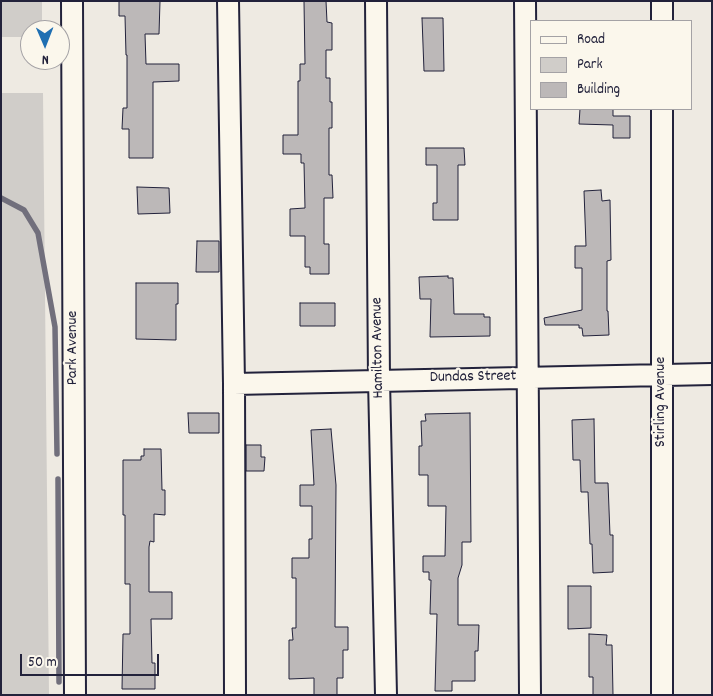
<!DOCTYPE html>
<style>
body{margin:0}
#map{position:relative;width:713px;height:696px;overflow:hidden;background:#eeeae2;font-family:Dekko,sans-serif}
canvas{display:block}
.frame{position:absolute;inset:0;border:2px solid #22223b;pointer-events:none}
.legend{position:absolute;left:530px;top:20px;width:162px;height:90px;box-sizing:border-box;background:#fbf7ec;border:1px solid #a4a2a5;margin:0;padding:6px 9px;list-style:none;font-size:15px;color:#22223b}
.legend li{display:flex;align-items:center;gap:10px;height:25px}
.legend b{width:25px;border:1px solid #a4a2a5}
.north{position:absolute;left:20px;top:20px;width:50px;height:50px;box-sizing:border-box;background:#fbf7ec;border:1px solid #a4a2a5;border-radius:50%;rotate:179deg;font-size:14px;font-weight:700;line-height:20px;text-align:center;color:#22223b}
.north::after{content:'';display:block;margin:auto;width:18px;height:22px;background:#1f6fb2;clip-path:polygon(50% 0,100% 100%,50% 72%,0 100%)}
.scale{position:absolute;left:20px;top:654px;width:139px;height:22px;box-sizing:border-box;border:2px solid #22223b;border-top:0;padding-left:6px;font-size:15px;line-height:18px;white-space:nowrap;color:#22223b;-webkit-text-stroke:4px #fbf7ec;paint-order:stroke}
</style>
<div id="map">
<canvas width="713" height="696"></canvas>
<div class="frame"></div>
<ul class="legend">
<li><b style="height:6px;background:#fbf7ec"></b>Road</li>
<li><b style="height:14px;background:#d0cdc9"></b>Park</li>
<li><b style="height:14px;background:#bcb8b8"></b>Building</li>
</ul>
<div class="north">N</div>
<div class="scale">50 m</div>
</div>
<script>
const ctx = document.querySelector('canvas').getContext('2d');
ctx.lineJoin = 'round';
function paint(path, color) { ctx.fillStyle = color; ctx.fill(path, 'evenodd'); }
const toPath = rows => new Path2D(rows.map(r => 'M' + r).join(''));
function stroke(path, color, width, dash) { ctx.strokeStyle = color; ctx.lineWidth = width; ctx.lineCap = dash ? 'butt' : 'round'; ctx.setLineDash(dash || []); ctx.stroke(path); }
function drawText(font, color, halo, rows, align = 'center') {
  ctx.font = font + ' Dekko,sans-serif'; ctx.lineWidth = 4.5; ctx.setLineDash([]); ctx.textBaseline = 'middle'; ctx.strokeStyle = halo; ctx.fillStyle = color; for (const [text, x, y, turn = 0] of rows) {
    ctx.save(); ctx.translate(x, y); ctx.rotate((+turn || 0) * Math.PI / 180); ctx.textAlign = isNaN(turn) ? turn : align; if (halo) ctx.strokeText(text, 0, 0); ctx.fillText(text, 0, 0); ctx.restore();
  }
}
const green = toPath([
 [1,1,42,1,42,30,30,30,30,37,1,37],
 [1,93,43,93,49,695,1,695]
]);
const stream = toPath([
 [1,198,24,210,38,233,55,327,57,454],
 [58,479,59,682]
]);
const building = toPath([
 [119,1,160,1,159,34,145,34,146,64,179,64,179,81,153,82,153,158,129,158,129,129,122,129,123,108,127,108,127,55,126,55,125,16,119,16,119,1],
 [304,1,326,1,327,22,332,23,332,50,326,50,326,78,330,78,330,102,332,102,332,128,329,128,329,175,332,175,333,198,324,198,324,244,329,244,329,274,310,274,310,267,305,267,305,236,290,236,290,209,305,208,304,163,301,163,301,154,283,154,283,135,298,135,298,81,300,81,300,64,305,64,304,1],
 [422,18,443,18,444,71,424,71,422,18],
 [580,109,613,109,613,116,630,116,630,138,613,138,613,125,579,124,580,109],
 [426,148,464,148,465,165,458,165,458,220,433,220,433,203,437,203,437,165,426,165,426,148],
 [137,187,169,188,170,213,138,214,137,187],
 [601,190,602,201,610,200,611,260,607,261,607,311,608,311,609,335,583,336,582,328,579,328,579,325,545,325,544,318,582,310,582,268,575,268,575,246,586,246,584,191,601,190],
 [197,241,219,241,219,272,196,272,197,241],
 [448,276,448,278,453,278,454,314,484,314,484,317,490,317,490,336,430,337,431,299,420,299,419,277,448,276],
 [136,283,178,283,178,304,176,304,176,340,136,339,136,283],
 [300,303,335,303,335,326,300,326,300,303],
 [188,413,219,413,219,433,189,433,188,413],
 [470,413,471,542,462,542,462,565,458,578,458,625,479,625,478,651,475,651,475,681,452,681,452,691,435,691,437,614,430,614,431,580,429,580,429,572,423,572,423,556,445,556,446,506,428,506,428,475,419,475,419,446,422,446,421,421,426,421,425,414,470,413],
 [594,419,595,483,608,483,610,535,613,535,613,572,593,573,592,544,590,544,588,492,581,492,580,460,573,460,572,420,594,419],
 [331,429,336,485,335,627,348,627,348,650,343,650,343,678,337,678,337,695,314,695,314,678,289,679,289,640,293,640,292,628,296,628,296,578,292,578,292,558,309,558,309,539,312,539,312,506,300,506,300,485,314,485,311,430,331,429],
 [246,445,261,445,261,457,265,457,264,471,246,471,246,445],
 [144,449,161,449,162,490,165,490,165,515,154,514,154,542,150,541,149,547,149,592,172,592,172,619,151,619,152,663,155,663,155,689,122,689,123,634,130,634,130,584,125,584,125,515,123,515,123,460,141,460,141,456,144,456,144,449],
 [568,586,591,586,591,628,568,629,568,586],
 [589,634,607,635,606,645,612,645,613,695,593,695,593,677,589,677,589,634]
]);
const minor = toPath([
 [72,1,75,695],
 [228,1,234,384,235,695],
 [376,1,379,380,386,695],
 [525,1,530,695],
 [662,1,662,21],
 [662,109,662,695],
 [234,384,712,374]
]);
const streetNames = [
 ["Park Avenue",74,348,-90],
 ["Hamilton Avenue",379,348,-91],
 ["Dundas Street",473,378,-1],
 ["Stirling Avenue",662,402,-90]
];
paint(green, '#d0cdc9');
stroke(stream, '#716f7c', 5.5);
paint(building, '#bcb8b8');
stroke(building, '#22223b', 1);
stroke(minor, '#22223b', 24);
stroke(minor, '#fbf7ec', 20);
drawText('16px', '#22223b', '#fbf7ec', streetNames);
</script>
